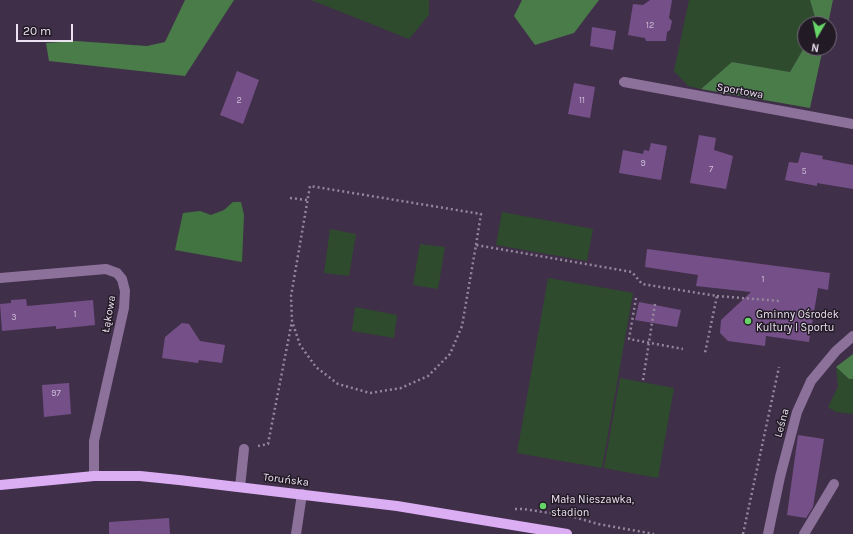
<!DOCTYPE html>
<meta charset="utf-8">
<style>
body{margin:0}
#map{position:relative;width:853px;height:534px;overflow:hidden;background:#402f49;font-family:Karla,sans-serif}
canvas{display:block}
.north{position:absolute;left:797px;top:16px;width:40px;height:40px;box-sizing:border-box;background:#221b26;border:1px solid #726a77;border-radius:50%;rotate:189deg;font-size:11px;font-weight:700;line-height:16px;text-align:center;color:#ebe1f1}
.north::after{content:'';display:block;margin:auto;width:14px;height:18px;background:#66d467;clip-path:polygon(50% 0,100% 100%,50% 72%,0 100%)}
.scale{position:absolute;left:16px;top:24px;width:57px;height:18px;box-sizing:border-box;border:2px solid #ebe1f1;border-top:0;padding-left:5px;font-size:12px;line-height:14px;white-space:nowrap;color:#ebe1f1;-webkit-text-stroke:3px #221b26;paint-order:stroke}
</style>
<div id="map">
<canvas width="853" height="534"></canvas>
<div class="north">N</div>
<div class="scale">20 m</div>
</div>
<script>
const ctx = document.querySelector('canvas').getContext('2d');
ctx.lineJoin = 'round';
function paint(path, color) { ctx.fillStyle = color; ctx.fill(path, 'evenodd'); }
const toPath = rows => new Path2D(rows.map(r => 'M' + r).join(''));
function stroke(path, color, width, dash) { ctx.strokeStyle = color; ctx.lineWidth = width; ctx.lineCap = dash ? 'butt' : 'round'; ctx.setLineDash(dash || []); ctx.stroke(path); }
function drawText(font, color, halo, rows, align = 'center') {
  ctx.font = font + ' Karla,sans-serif'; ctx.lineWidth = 3; ctx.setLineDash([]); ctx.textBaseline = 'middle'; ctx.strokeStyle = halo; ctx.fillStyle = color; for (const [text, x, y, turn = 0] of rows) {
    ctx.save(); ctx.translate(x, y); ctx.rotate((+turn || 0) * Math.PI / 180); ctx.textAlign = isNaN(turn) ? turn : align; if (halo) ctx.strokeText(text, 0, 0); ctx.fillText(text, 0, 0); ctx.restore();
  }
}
const green = toPath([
 [311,0,429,0,429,15,409,39],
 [689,0,810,0,817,24,805,24,805,46,790,72,732,62,701,89,688,86,674,71],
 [502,212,593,229,587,261,496,245],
 [330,229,356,234,349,276,324,273],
 [420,244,445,247,438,289,413,285],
 [548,278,633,293,602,468,517,453],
 [355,307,397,315,394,338,352,331],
 [836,367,849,379,853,379,853,414,836,412,828,407,838,387],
 [620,378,674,388,658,478,604,468]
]);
const forest = toPath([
 [185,0,234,0,185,76,49,61,46,43,76,41,147,46,165,42],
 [522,0,599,0,574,33,535,45,514,16],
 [810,0,833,0,828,24,817,24],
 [805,46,805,48,823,48,810,108,701,89,732,62,790,72],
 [853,354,853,379,849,379,836,367]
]);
const water = toPath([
 [233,202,241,202,244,215,242,262,175,250,183,213,200,211,211,215,224,210]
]);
const building = toPath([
 [650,0,672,0,669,18,672,21,670,30,667,32,666,41,646,41,645,38,628,35,633,4,643,5],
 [592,27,616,31,613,50,590,46],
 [237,71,259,80,243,124,220,115],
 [574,83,595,87,590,118,568,114],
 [699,135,716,138,714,150,733,156,726,189,690,183],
 [651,143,667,146,661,180,619,173,623,150,643,154,644,150,649,151],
 [801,152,823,156,822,159,853,165,853,189,817,183,817,186,785,180,789,162,798,163],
 [647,249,830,273,828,290,818,288,809,342,766,336,765,346,728,341,720,333,721,320,751,292,696,286,698,275,645,267],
 [26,299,27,306,93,300,95,325,56,329,56,326,2,331,0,304,11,303,11,300],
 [639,302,681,310,677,327,635,320],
 [182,323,189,324,200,341,225,345,222,363,199,360,198,363,162,358,165,337],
 [69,383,71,414,44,417,42,385],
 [798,435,824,439,813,507,806,518,787,515],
 [169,518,170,534,109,534,109,522]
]);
const path = toPath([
 [290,198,307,200],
 [476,245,481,214,310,186,291,296,292,321,300,345,316,367,338,384,370,393,401,388,428,376,450,354,462,326,476,245,632,272,642,284,717,296,705,353],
 [717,296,780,301],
 [636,298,629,339,683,349],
 [643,380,655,304],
 [258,446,268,444,292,321],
 [515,509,524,509,574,517,598,524,654,534],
 [743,534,779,367]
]);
const minor = toPath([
 [624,82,853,124],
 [0,278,106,269,117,273,122,279,125,291,124,308,94,441,94,476],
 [240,487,244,449],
 [296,534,302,494],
 [768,534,780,477,797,412,811,381,836,351,853,336],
 [804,534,834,484]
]);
const major = toPath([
 [0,485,94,476,140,476,179,480,397,506,567,534]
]);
const markers = [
 [748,321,4,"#66d467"],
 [543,506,4,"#66d467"]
];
const numberNames = [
 ["12",650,25],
 ["2",239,100],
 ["11",582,100],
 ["9",643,163],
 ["7",711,169],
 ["5",804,171],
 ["1",763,279],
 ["1",75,314],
 ["3",14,317],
 ["97",56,393]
];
const streetNames = [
 ["Sportowa",740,91,10],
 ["Łąkowa",109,314,-80],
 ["Leśna",782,423,-74],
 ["Toruńska",286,480,7]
];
const poiNames = [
 ["Gminny Ośrodek",756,315],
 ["Kultury I Sportu",756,328],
 ["Mała Nieszawka,",551,500],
 ["stadion",551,513]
];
paint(green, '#2e4b2d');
paint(forest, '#497c48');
paint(water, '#427441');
paint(building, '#755088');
stroke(path, '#94879c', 2.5, [2, 3]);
stroke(minor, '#8c719b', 10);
stroke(major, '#dbaef4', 10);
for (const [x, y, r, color] of markers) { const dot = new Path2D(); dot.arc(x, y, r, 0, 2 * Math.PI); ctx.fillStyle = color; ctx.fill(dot); stroke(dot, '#221b26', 1.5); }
drawText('9px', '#cebdd7', null, numberNames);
drawText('11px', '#ebe1f1', '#221b26', streetNames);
drawText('11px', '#ebe1f1', '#221b26', poiNames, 'left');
</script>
